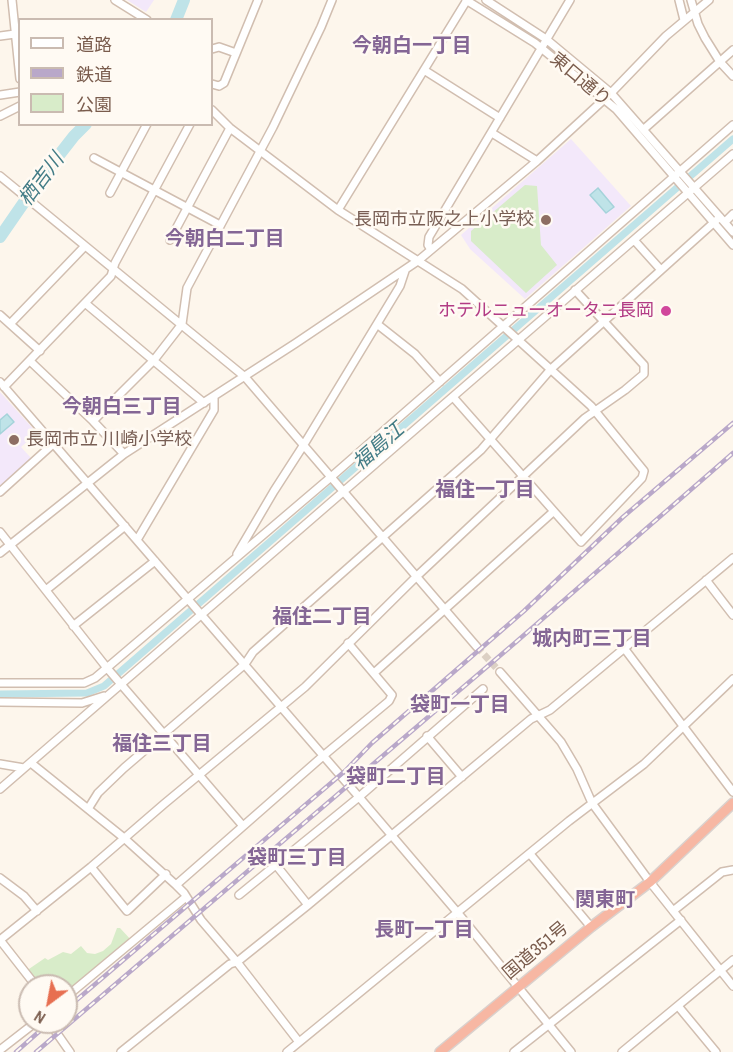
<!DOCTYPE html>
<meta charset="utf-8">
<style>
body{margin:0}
#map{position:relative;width:733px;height:1052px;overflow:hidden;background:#fdf6ec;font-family:"Archivo Narrow","Noto Sans JP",sans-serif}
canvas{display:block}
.legend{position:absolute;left:18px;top:18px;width:195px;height:108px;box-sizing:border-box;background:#fffaf3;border:2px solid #cabbb1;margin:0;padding:8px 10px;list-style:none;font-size:18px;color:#7a5c4d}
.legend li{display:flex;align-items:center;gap:12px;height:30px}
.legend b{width:30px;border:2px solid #cabbb1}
.north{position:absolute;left:18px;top:974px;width:60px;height:60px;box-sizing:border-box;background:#fffaf3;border:2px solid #cabbb1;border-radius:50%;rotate:212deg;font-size:16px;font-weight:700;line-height:24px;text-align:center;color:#7a5c4d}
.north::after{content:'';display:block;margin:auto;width:21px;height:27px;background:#e76f51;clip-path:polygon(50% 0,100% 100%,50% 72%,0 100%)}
</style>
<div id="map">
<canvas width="733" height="1052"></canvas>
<ul class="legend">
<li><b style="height:8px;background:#fff"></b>道路</li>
<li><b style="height:8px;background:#b9a8c9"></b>鉄道</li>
<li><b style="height:16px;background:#d8ecc9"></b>公園</li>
</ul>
<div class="north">N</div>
</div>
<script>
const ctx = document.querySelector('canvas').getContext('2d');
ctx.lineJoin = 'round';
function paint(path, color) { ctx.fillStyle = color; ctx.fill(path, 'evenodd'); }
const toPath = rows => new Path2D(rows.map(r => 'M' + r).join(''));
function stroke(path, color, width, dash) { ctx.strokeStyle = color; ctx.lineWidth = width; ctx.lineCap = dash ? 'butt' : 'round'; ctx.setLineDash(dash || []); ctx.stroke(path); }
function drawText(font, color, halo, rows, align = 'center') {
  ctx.font = font + ' "Archivo Narrow","Noto Sans JP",sans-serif'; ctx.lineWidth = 5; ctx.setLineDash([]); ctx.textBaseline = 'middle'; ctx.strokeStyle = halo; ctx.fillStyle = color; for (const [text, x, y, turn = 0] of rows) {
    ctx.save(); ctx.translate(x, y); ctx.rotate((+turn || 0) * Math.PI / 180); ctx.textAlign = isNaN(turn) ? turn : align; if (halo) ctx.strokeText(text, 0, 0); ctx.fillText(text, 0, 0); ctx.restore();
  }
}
const education = toPath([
 [127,0,154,0,146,12],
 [571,139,631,206,525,299,470,249,461,235],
 [0,392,37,433,21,447,32,459,0,487]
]);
const green = toPath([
 [525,185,537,186,541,245,557,265,526,293,471,241,471,231],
 [117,928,120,928,132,941,66,995,66,986,38,986,26,971,45,958,48,960,63,952,71,954,81,946,87,953,95,954,103,951,111,944]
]);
const water = toPath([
 [598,188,614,207,606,213,590,195,598,188],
 [7,414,14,422,0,434,0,420,7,414]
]);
const canal = toPath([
 [0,694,87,693,104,686,733,139]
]);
const river = toPath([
 [176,20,184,0],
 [0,237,38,182,74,136,86,124]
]);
const minorTunnel = toPath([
 [477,647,500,672]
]);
const minor = toPath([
 [12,0,20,79],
 [115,0,147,20],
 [466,0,535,43,616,109,733,245],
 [486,0,546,39,611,93,733,232],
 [679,0,684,20],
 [691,0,698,24,705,38,720,62,733,76],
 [0,36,15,34],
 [212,49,219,47,236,53],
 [424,70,500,118],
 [212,84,219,86,224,83,258,0],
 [0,95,20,92],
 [212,110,230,128,338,210,462,289,591,406,644,471,642,478,581,542,453,397],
 [0,116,20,106],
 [644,129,733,50],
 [492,133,537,161],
 [94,158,220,225],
 [0,176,245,377,477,647],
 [110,193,147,124],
 [338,210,467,0],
 [725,222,733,214],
 [170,240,230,128],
 [634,240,661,270],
 [431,250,428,245,429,237,570,0],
 [85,303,204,403],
 [0,315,40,351],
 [10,324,85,246],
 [377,324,415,354,440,382],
 [30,361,93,421,124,454],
 [0,382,359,797,457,912,571,1052],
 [4,387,111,276,115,263,190,124],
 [93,421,154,360,182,324,187,288,273,127,321,27,332,0],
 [0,492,53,444],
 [0,532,107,668,243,826],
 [137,540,214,410,214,397],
 [0,553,124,454,296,343,419,260,537,161,611,93,666,36,709,0],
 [237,554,274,491,303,446,400,286,405,271],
 [706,580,733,615],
 [46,590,125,526],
 [73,626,155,561],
 [624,648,733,792],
 [500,672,561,742,577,769,592,803,650,882,733,986],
 [374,673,553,512],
 [0,683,84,683,95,678,331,477,733,125],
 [0,702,82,703,104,696],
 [427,736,462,777],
 [31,763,124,838,176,885,184,893,201,920,237,962,299,1042],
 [0,764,24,768],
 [0,789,733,154],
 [88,809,98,793,124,768,245,664,253,652,481,450,551,369,720,217],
 [530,854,591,927],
 [276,865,308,905],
 [91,867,127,911,166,874],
 [0,878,24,896,37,911],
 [176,885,323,756,389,701,392,695,348,643],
 [239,895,359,797,483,689],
 [673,911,722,872,733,870],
 [0,940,91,867,164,804,305,687,417,576,585,418,625,390,644,374,644,365,575,290],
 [0,940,36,986],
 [66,997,186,897],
 [678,1006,716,1052],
 [49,1022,70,1052],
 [0,1050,36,1022],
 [121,1052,230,964,237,962,308,905,531,719,550,710,733,558],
 [287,1052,569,821,644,764,733,679],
 [514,1052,681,920],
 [622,1052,733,960]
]);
const highway = toPath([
 [440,1052,591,927,650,882,733,803]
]);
const rail = toPath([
 [66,1009,345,771,372,743,524,611,623,517,733,423],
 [16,1052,50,1022],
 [36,1052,516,642,733,453]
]);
const markers = [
 [546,220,6,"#8d6e63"],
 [666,311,6,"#d1479c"],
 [14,440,6,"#8d6e63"]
];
const streetNames = [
 ["東口通り",580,80,40],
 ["国道351号",536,951,-40]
];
const educationNames = [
 ["長岡市立阪之上小学校",534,220],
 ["長岡市立 川崎小学校",26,440,"left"]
];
const hotelNames = [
 ["ホテルニューオータニ長岡",654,311]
];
const neighbourhoodNames = [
 ["今朝白一丁目",412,47],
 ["今朝白二丁目",225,240],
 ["今朝白三丁目",122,408],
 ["福住一丁目",485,491],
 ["福住二丁目",322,618],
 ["城内町三丁目",592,640],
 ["袋町一丁目",460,706],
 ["福住三丁目",162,745],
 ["袋町二丁目",396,778],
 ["袋町三丁目",297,859],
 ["関東町",605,901],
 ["長町一丁目",424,931]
];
const waterNames = [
 ["栖吉川",42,180,-53],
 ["福島江",379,447,-41]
];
paint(education, '#f3e8fa');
paint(green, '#d8ecc9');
paint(water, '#bfe3e8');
stroke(water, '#a5d3da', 1.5);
stroke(canal, '#bfe3e8', 7);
stroke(river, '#bfe3e8', 12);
stroke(minorTunnel, '#dcd0c4', 7, [7, 3.5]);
stroke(minor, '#d1beb0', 10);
stroke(highway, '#dad1cd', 12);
stroke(minor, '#fff', 7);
stroke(highway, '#f7b7a3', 9);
stroke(rail, '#b9a8c9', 4.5);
stroke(rail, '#fffaf3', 2, [7]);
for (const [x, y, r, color] of markers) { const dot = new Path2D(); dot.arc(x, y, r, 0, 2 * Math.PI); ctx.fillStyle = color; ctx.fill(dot); stroke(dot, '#fffaf3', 2); }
drawText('18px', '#7a5c4d', '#fffaf3', streetNames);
drawText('18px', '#785e54', '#fffaf3', educationNames, 'right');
drawText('18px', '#b23c85', '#fffaf3', hotelNames, 'right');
drawText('bold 20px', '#846695', '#fffaf3', neighbourhoodNames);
drawText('italic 20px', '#437c86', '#fffaf3', waterNames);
</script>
